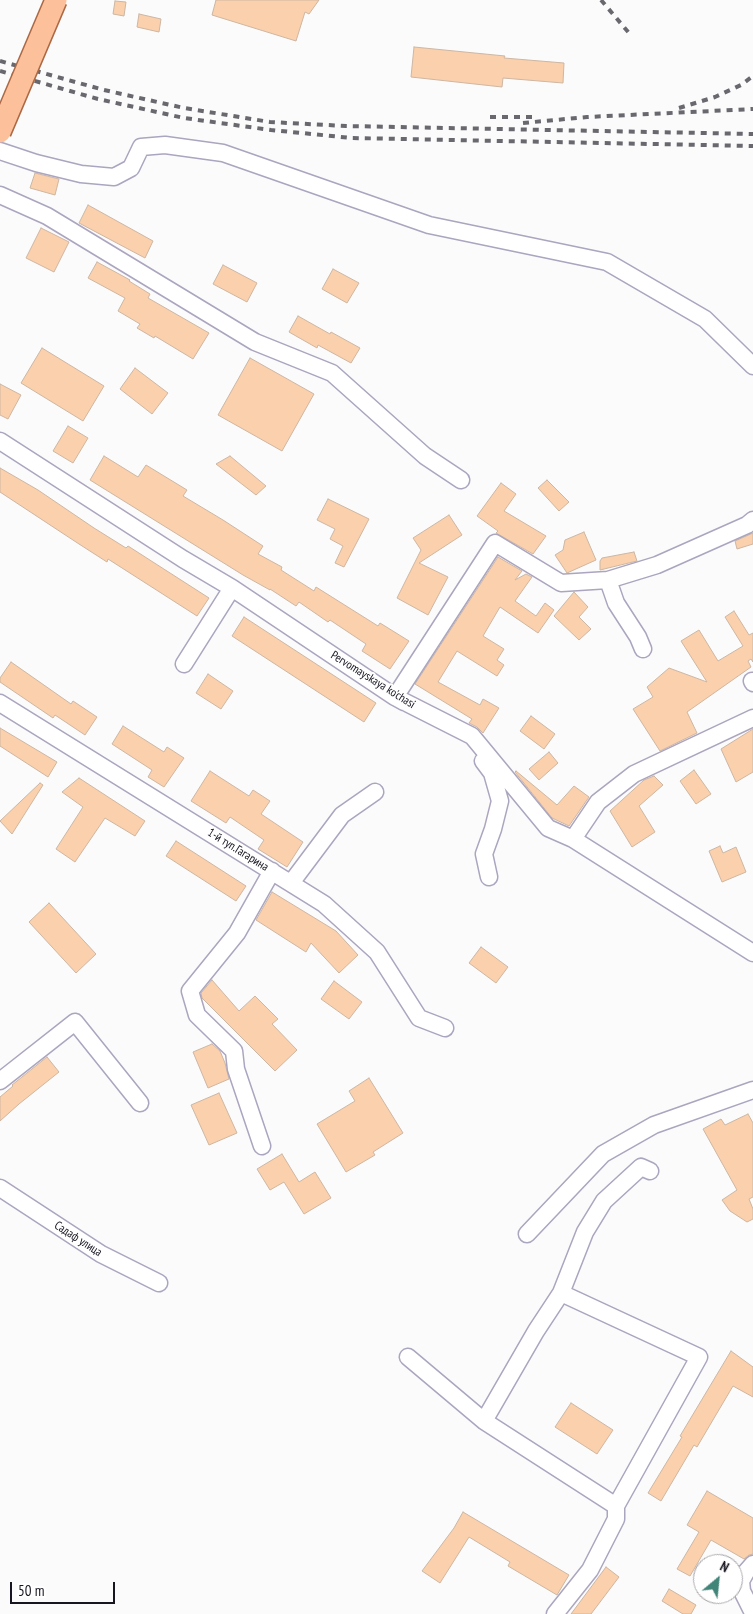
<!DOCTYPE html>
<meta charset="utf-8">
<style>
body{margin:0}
#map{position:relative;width:753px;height:1614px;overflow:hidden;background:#fbfbfb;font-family:"PT Sans Narrow",sans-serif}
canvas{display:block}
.north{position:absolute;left:693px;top:1554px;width:50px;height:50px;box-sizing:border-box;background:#fff;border:1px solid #a2a1a5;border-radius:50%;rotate:28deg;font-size:14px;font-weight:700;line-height:20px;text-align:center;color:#17151f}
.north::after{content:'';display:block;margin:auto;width:18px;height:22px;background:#418478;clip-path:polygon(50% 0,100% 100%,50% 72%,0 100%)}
.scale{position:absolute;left:10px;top:1582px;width:105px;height:22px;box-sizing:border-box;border:2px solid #17151f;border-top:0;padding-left:6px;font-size:15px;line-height:18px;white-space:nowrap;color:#17151f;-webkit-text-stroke:4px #fff;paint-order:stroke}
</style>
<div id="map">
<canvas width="753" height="1614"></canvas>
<div class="north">N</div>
<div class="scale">50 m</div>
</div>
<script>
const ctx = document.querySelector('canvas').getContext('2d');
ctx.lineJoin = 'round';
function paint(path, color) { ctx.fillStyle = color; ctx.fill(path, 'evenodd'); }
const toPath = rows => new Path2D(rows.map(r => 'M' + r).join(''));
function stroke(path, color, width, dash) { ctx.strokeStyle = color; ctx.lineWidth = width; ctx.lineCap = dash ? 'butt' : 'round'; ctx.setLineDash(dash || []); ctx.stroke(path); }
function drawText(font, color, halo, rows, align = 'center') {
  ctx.font = font + ' "PT Sans Narrow",sans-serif'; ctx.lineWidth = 4; ctx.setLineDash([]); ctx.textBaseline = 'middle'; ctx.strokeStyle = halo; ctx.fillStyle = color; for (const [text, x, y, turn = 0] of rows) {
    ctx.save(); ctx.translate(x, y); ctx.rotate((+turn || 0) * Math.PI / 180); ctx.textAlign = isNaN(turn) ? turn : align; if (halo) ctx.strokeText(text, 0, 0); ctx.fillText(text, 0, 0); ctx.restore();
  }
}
const building = toPath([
 [216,0,319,0,309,14,305,12,296,41,212,15,216,0],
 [115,1,126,2,124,16,113,14,115,1],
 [139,14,161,19,159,32,137,27,139,14],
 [414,47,505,56,504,58,564,63,563,83,503,78,502,87,411,77,414,47],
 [35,173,59,179,55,195,30,188,35,173],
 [88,205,153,241,145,258,79,223,88,205],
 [41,228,69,242,54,272,26,258,41,228],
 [97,262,130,280,129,281,150,294,148,298,209,333,193,359,155,336,154,338,137,328,140,324,118,311,125,298,88,278,97,262],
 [223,265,257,283,247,302,213,284,223,265],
 [333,269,359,283,347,303,322,289,333,269],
 [298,316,330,334,331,332,360,348,351,363,318,345,317,348,289,332,298,316],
 [42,348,104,386,83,421,21,383,42,348],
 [250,358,314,394,282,451,218,415,250,358],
 [135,368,168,393,152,414,120,389,135,368],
 [0,384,21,395,8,419,0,415,0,384],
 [68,426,88,438,73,463,53,451,68,426],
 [104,456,138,477,146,465,187,490,183,496,223,520,263,546,258,554,282,567,281,570,314,591,316,587,378,626,380,623,409,641,390,669,362,651,366,644,330,620,328,622,299,602,296,606,270,589,270,590,243,575,90,480,104,456],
 [230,456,266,486,256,495,216,464,230,456],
 [0,468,38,490,94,528,126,548,128,546,209,598,197,616,108,559,107,562,79,544,0,492,0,468],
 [547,480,569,502,559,511,538,488,547,480],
 [501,483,516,494,504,511,546,536,533,554,496,533,498,531,477,516,501,483],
 [328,499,369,519,344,567,335,563,343,546,330,539,335,529,317,520,328,499],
 [449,515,462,535,419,563,448,577,428,615,397,598,421,550,413,538,449,515],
 [584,532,596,560,567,573,555,555,563,550,565,540,584,532],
 [753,533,753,544,737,549,735,541,753,533],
 [634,552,637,561,600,570,600,561,602,558,634,552],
 [498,557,522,571,515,580,526,574,532,577,515,601,536,616,545,603,554,610,538,633,500,607,483,636,504,649,497,660,504,665,497,676,457,651,438,682,480,705,483,699,499,708,483,733,477,727,469,723,472,719,415,684,498,557],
 [574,592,588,607,579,617,591,629,579,640,554,616,574,592],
 [734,611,749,635,753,633,753,662,751,659,748,661,751,667,687,712,697,733,660,751,633,709,653,697,647,687,669,668,707,682,681,641,699,630,718,661,743,646,725,617,734,611],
 [244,617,376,703,364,722,232,636,244,617],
 [11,662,71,704,73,701,97,717,85,735,55,715,53,718,0,682,0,678,11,662],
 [208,674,233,691,221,709,196,693,208,674],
 [531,716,555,734,544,749,520,731,531,716],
 [123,726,164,752,167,747,184,758,164,787,148,777,152,770,112,744,123,726],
 [0,728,57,762,48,777,0,746,0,728],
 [753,729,753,772,736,782,721,749,753,729],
 [549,752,558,763,539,780,529,769,549,752],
 [694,770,711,794,696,804,680,781,694,770],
 [210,771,249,796,253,790,270,801,261,814,303,842,287,867,258,849,264,840,230,817,226,823,191,801,210,771],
 [516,771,557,805,574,786,589,797,569,826,552,818,515,772,516,771],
 [654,776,663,785,639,806,655,832,632,847,610,811,644,780,654,776],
 [79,778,145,821,135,836,105,818,75,862,56,849,83,807,62,792,79,778],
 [40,783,43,785,12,834,0,821,40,783],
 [176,841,246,886,236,901,166,856,176,841],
 [720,846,723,853,736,847,746,872,722,882,709,851,720,846],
 [272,892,336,931,358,955,339,973,311,943,306,952,256,920,272,892],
 [49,903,96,954,76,973,29,922,49,903],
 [481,947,508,967,496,983,469,963,481,947],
 [212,980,239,1011,255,996,278,1019,272,1024,297,1050,275,1071,202,998,201,993,212,980],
 [334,981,362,1002,349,1019,321,999,334,981],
 [212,1044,220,1051,225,1063,229,1079,208,1088,193,1052,212,1044],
 [47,1057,59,1072,19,1104,0,1121,0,1097,13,1086,12,1085,47,1057],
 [369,1078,403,1133,373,1152,375,1155,346,1172,317,1124,355,1101,349,1091,369,1078],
 [219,1093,237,1133,209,1145,191,1105,219,1093],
 [748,1114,753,1123,753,1197,749,1199,753,1209,753,1219,747,1222,730,1211,722,1200,737,1190,703,1129,721,1119,725,1125,748,1114],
 [282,1154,299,1182,315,1172,331,1198,304,1214,284,1182,270,1190,257,1169,282,1154],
 [731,1351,753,1367,753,1397,733,1386,697,1447,694,1445,661,1501,648,1493,682,1437,680,1436,731,1351],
 [571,1403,613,1430,597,1454,555,1427,571,1403],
 [707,1491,753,1518,753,1554,749,1555,744,1559,711,1540,690,1576,677,1569,699,1532,687,1525,707,1491],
 [463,1512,569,1575,557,1595,508,1566,510,1562,469,1537,440,1583,422,1571,454,1528,463,1512],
 [606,1567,619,1577,591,1614,571,1614,606,1567],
 [669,1589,696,1605,691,1614,683,1614,662,1601,669,1589]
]);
const minor = toPath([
 [0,151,36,163,81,174,114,177,131,168,141,147,165,145,223,153,429,225,607,262,705,319,753,366],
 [0,195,47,216,255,342,332,373,425,456,461,480],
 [0,441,183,559,232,588,395,697,472,736,548,828,573,839,753,953],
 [608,580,616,603,638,637,643,649],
 [184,664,232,588],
 [752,681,753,683],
 [404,702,395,697,495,543,561,583,608,580,657,565,747,525,753,520],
 [0,703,324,904,377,952,419,1018,445,1028],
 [483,761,492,773,500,801,493,829,484,854,489,877],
 [573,839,598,802,634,774,753,718],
 [291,883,342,815,375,792],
 [0,1081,75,1022,140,1103],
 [262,1146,236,1069,234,1051,197,1015,190,991,237,933,272,871],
 [0,1188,101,1254,159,1283],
 [527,1234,603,1154,654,1125,753,1090],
 [408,1357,484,1421,616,1506,616,1519,590,1570,555,1614],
 [484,1421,536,1331,561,1293],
 [616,1506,699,1357,561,1293,585,1232,604,1201,641,1167,650,1171],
 [753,1564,746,1572,741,1581,742,1591,753,1613]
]);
const rail = toPath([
 [601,0,629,33],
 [0,61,104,90,184,108,270,122,346,126,753,134],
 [0,71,98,99,184,118,271,130,352,138,753,146],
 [679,108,715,97,741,85,753,76],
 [490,117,534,117],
 [523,123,587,117,753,109]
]);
const majorBridge = toPath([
 [0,132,56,0]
]);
const streetNames = [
 ["Pervomayskaya ko'chasi",373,680,32],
 ["1-й туп.Гагарина",238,850,32],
 ["Садаф улица",78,1239,33]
];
paint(building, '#fbd0ac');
stroke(building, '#cdb6a2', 1);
stroke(minor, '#aba5bf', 19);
stroke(minor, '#fff', 16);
stroke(rail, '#69686e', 4, [6, 6]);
stroke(majorBridge, '#ab6945', 24, []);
stroke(majorBridge, '#fcc09b', 21);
drawText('12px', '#17151f', '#fff', streetNames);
</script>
